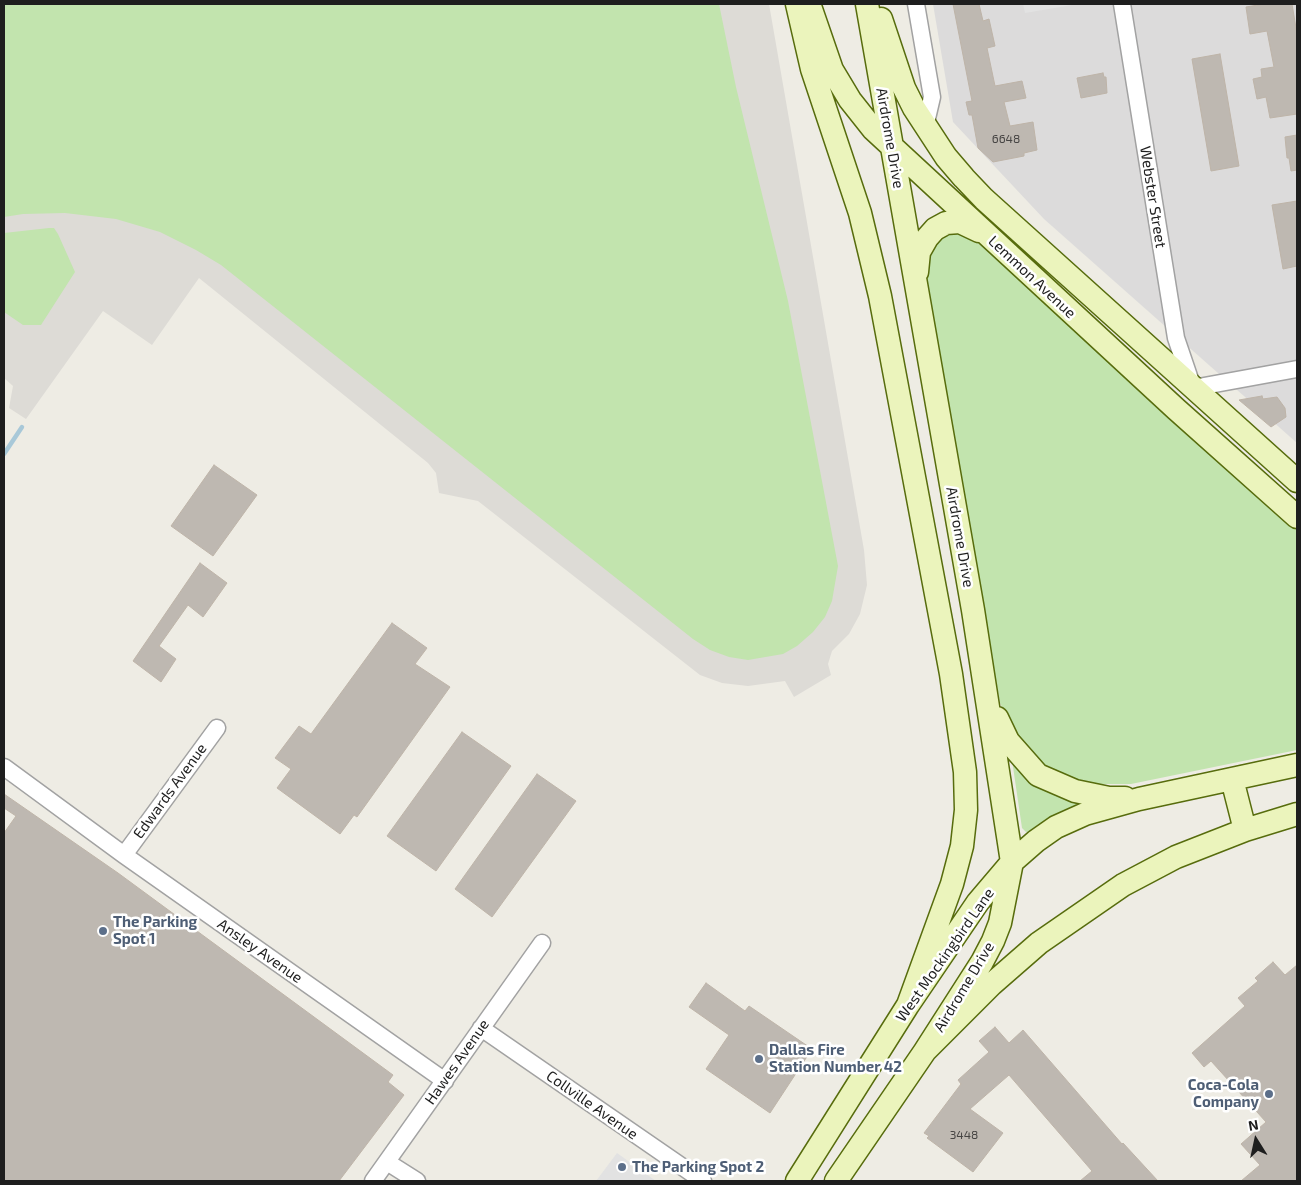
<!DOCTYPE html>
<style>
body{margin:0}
#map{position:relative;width:1301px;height:1185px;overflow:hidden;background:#eeece4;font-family:"Exo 2",sans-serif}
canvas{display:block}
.frame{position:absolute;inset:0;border:5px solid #1e1e1e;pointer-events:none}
.north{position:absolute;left:1231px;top:1115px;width:50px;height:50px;-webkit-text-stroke:4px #fff;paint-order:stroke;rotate:350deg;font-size:14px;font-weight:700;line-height:20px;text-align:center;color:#1e1e1e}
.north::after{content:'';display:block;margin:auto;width:18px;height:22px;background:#1e1e1e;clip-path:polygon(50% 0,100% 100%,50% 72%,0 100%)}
</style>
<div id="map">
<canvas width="1301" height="1185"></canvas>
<div class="frame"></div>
<div class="north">N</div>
</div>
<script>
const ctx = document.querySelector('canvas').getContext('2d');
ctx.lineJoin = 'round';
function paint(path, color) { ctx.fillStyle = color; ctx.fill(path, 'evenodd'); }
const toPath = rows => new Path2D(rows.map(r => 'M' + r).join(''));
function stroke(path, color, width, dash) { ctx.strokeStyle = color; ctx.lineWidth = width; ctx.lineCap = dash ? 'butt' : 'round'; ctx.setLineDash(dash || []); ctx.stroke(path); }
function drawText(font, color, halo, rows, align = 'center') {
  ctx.font = font + ' "Exo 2",sans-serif'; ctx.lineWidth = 5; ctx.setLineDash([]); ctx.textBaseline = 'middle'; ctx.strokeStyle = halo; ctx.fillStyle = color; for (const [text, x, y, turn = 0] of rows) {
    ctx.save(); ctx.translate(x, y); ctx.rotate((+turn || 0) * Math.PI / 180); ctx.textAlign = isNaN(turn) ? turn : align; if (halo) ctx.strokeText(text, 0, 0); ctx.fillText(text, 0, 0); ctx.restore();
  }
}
const residential = toPath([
 [933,4,1297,4,1297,443,1044,219,953,122]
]);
const airport = toPath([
 [4,4,769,4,864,550,867,585,860,614,849,634,832,651,828,664,831,675,794,697,785,681,748,686,722,683,700,675,478,501,439,493,436,473,428,463,199,278,152,345,103,311,26,419,9,408,13,386,4,378]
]);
const grass = toPath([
 [4,4,719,4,736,87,788,301,838,566,832,601,825,617,813,632,797,646,783,654,748,660,729,657,710,650,693,639,221,265,196,250,160,232,116,219,65,213,23,214,4,217],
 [49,228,54,228,58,234,75,272,41,325,23,325,4,312,4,233],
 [959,232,976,240,1297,526,1297,750,1131,784,1090,784,1048,768,1019,740,1000,703,922,259,943,234],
 [1012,760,1081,803,1031,831,1026,832,1022,828]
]);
const parking = toPath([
 [1023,4,1078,4,1025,13],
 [617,1153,656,1181,596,1181]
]);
const stream = toPath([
 [4,454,22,427]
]);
const building = toPath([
 [953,4,979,4,983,21,989,19,995,46,987,48,995,86,1022,81,1026,98,1004,102,1010,126,1033,122,1037,150,1024,153,1024,156,993,162,978,148,972,115,969,115,966,102,972,101,953,4],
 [1264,4,1292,4,1297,34,1297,114,1270,118,1266,97,1257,99,1253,79,1262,77,1261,69,1274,67,1267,31,1250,34,1246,7,1264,4],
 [1220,54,1239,166,1211,171,1192,59,1220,54],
 [1103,73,1104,77,1106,77,1107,93,1081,98,1077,78,1103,73],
 [1297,135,1297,170,1291,171,1289,158,1287,158,1285,137,1297,135],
 [1297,201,1297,266,1283,269,1272,205,1297,201],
 [1262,396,1263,399,1277,397,1285,408,1286,417,1271,427,1239,400,1262,396],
 [214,465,257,495,213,556,171,526,214,465],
 [200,563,227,583,203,617,188,605,159,646,176,659,161,682,133,661,200,563],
 [392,623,427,648,415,664,450,687,357,817,354,815,340,834,277,788,291,769,275,758,299,726,311,734,392,623],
 [462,732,511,766,436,871,387,836,462,732],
 [537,774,576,801,492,917,455,889,537,774],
 [4,794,118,873,393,1075,388,1082,404,1095,339,1181,4,1181,4,833,16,816,4,808,4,794],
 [1273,962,1285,975,1297,965,1297,1181,1241,1181,1260,1165,1241,1144,1266,1122,1211,1061,1204,1067,1192,1053,1245,1006,1238,998,1258,981,1255,978,1273,962],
 [706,983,745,1011,749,1006,812,1049,770,1113,706,1069,729,1035,689,1007,706,983],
 [995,1027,1009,1043,1023,1030,1122,1144,1123,1143,1158,1181,1080,1181,1092,1171,1009,1075,970,1109,1003,1133,973,1172,927,1138,929,1136,924,1133,961,1084,958,1080,989,1052,979,1041,995,1027]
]);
const minor = toPath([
 [916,4,932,97,925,127],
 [1122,4,1176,338,1193,388,1297,369],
 [4,767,124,855,445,1081],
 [124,855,217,728],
 [481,1028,703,1181],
 [387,1162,417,1181],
 [373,1181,542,943]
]);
const secondary = toPath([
 [797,4,812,69,860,213,880,296,951,674,965,772,966,810,962,846,952,884,908,1005],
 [867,4,973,610,1012,862,1000,923,993,941,982,962,925,1051],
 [811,9,832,70,850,100,873,129,1176,409,1297,517],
 [881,19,904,88,914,108,946,157,964,178,984,199,1297,481],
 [917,272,919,252,927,238,935,229,946,223,960,222,979,231],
 [997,718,1008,741,1038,775,1075,791,1109,798,1125,798],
 [1232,779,1245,830],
 [797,1181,908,1005,978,902,1012,862,1036,841,1056,827,1085,814,1139,799,1297,765],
 [836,1181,925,1051,992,984,1039,943,1123,885,1176,857,1245,830,1297,814]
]);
const markers = [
 [103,931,5,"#5c6f8a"],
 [759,1059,5,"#5c6f8a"],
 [1269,1094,5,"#5c6f8a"],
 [622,1167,5,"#5c6f8a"]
];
const numberNames = [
 ["6648",1006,139],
 ["3448",964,1135]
];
const streetNames = [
 ["Airdrome Drive",890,138,80],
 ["Webster Street",1153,197,81],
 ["Lemmon Avenue",1032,277,43],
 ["Airdrome Drive",960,537,80],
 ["Edwards Avenue",170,791,-54],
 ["Ansley Avenue",260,951,35],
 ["West Mockingbird Lane",945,955,-55],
 ["Airdrome Drive",964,987,-59],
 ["Hawes Avenue",457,1062,-55],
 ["Collville Avenue",592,1105,35]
];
const serviceNames = [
 ["The Parking",113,922],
 ["Spot 1",113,939],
 ["Dallas Fire",769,1050],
 ["Station Number 42",769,1067],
 ["Coca-Cola",1259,1085,"right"],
 ["Company",1259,1102,"right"],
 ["The Parking Spot 2",632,1167]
];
paint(residential, '#dcdbdb');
paint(airport, '#dddbd6');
paint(grass, '#c2e4ae');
paint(parking, '#e2e2e2');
stroke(stream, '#a8c8d8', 4.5);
paint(building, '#beb8b1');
stroke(building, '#beb4a8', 1);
stroke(minor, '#a2a2a2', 19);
stroke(secondary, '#576c0d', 25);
stroke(minor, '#fff', 16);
stroke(secondary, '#ebf4bc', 22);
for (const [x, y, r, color] of markers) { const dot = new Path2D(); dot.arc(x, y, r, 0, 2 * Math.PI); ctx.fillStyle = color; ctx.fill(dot); stroke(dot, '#fff', 2); }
drawText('12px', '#464443', null, numberNames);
drawText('15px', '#1e1e1e', '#fff', streetNames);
drawText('bold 15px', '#4e5e75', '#fff', serviceNames, 'left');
</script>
